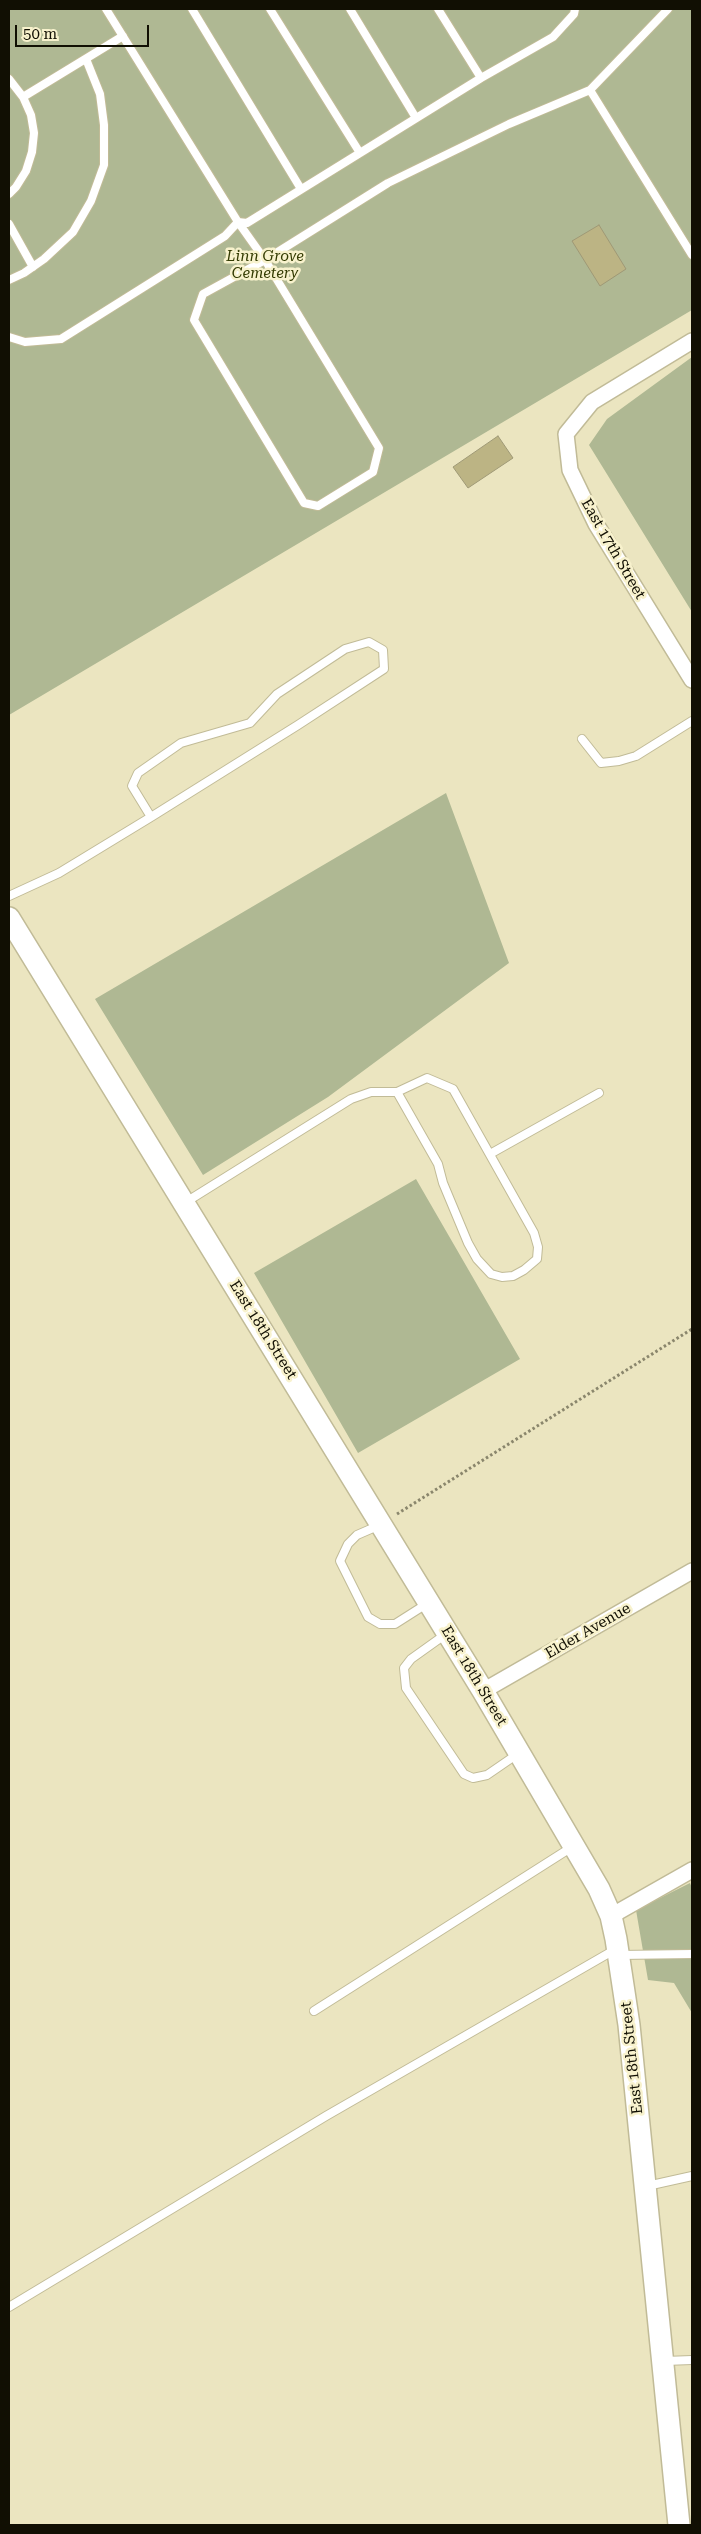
<!DOCTYPE html>
<style>
body{margin:0}
#map{position:relative;width:701px;height:2534px;overflow:hidden;background:#ebe5c0;font-family:"Roboto Serif",serif}
canvas{display:block}
.frame{position:absolute;inset:0;border:10px solid #110f03;pointer-events:none}
.scale{position:absolute;left:15px;top:25px;width:134px;height:22px;box-sizing:border-box;border:2px solid #110f03;border-top:0;padding-left:6px;font-size:15px;line-height:18px;white-space:nowrap;color:#110f03;-webkit-text-stroke:4px #f8f2cd;paint-order:stroke}
</style>
<div id="map">
<canvas width="701" height="2534"></canvas>
<div class="frame"></div>
<div class="scale">50 m</div>
</div>
<script>
const ctx = document.querySelector('canvas').getContext('2d');
ctx.lineJoin = 'round';
function paint(path, color) { ctx.fillStyle = color; ctx.fill(path, 'evenodd'); }
const toPath = rows => new Path2D(rows.map(r => 'M' + r).join(''));
function stroke(path, color, width, dash) { ctx.strokeStyle = color; ctx.lineWidth = width; ctx.lineCap = dash ? 'butt' : 'round'; ctx.setLineDash(dash || []); ctx.stroke(path); }
function drawText(font, color, halo, rows, align = 'center') {
  ctx.font = font + ' "Roboto Serif",serif'; ctx.lineWidth = 5; ctx.setLineDash([]); ctx.textBaseline = 'middle'; ctx.strokeStyle = halo; ctx.fillStyle = color; for (const [text, x, y, turn = 0] of rows) {
    ctx.save(); ctx.translate(x, y); ctx.rotate((+turn || 0) * Math.PI / 180); ctx.textAlign = isNaN(turn) ? turn : align; if (halo) ctx.strokeText(text, 0, 0); ctx.fillText(text, 0, 0); ctx.restore();
  }
}
const green = toPath([
 [9,9,692,9,692,310,9,715],
 [692,357,692,612,589,445,607,419],
 [446,793,509,963,328,1097,203,1175,95,999],
 [416,1179,520,1359,358,1453,254,1273],
 [690,1883,692,1888,692,2013,674,1983,648,1980,636,1910]
]);
const building = toPath([
 [599,225,626,269,600,286,572,241,599,225],
 [498,436,513,458,468,488,453,467,498,436]
]);
const path = toPath([
 [397,1514,692,1329]
]);
const lane = toPath([
 [106,9,238,222,247,223,481,78,438,9],
 [192,9,301,189],
 [270,9,360,153],
 [350,9,416,118],
 [481,78,553,37,574,14,575,9],
 [9,79,23,97,31,115,34,133,32,152,26,171,16,187,9,194],
 [590,90,692,255],
 [23,97,123,36],
 [9,224,33,267],
 [9,280,24,273,44,259,73,232,91,201,104,165,104,125,100,94,86,59],
 [9,337,25,342,61,339,225,236,238,222,265,260,379,448,373,472,318,506,304,503,194,320,203,294,265,260,388,183,509,124,590,90,668,9],
 [582,739,601,763,619,761,636,756,692,721],
 [9,896,59,873,151,817,298,725,384,669,383,650,369,642,345,649,277,694,250,723,181,743,138,773,132,786,151,817],
 [490,1154,599,1093],
 [186,1202,351,1099,371,1092,397,1092,438,1164,443,1183,468,1243,477,1259,491,1274,502,1277,513,1276,524,1270,537,1259,538,1247,534,1233,453,1089,427,1078,397,1092],
 [380,1525,357,1535,348,1544,340,1561,368,1617,380,1624,395,1624,428,1603],
 [446,1634,411,1659,404,1668,406,1688,464,1774,473,1778,487,1775,519,1753],
 [619,1955,692,1954],
 [314,2011,572,1847],
 [647,2186,692,2176],
 [9,2307,326,2116,616,1949],
 [665,2361,692,2360]
]);
const street = toPath([
 [692,341,592,402,566,434,570,470,596,524,692,680],
 [483,1691,692,1571],
 [611,1916,692,1870]
]);
const secondary = toPath([
 [9,918,483,1691,599,1889,611,1916,616,1939,629,2025,679,2525]
]);
const parkNames = [
 ["Linn Grove",265,257],
 ["Cemetery",265,274]
];
const streetNames = [
 ["East 17th Street",613,549,60],
 ["East 18th Street",263,1330,58],
 ["Elder Avenue",588,1631,-30],
 ["East 18th Street",474,1676,59],
 ["East 18th Street",632,2058,-96]
];
paint(green, '#afb893');
paint(building, '#bcb484');
stroke(building, '#9f9976', 1);
stroke(lane, '#c1bb97', 10);
stroke(street, '#c1bb97', 18);
stroke(secondary, '#c1bb97', 24);
stroke(path, '#8a866c', 3, [2.5, 2.5]);
stroke(lane, '#fff', 8);
stroke(street, '#fff', 15);
stroke(secondary, '#fff', 21);
drawText('italic 15px', '#333b02', '#f8f2cd', parkNames);
drawText('15px', '#110f03', '#f8f2cd', streetNames);
</script>
